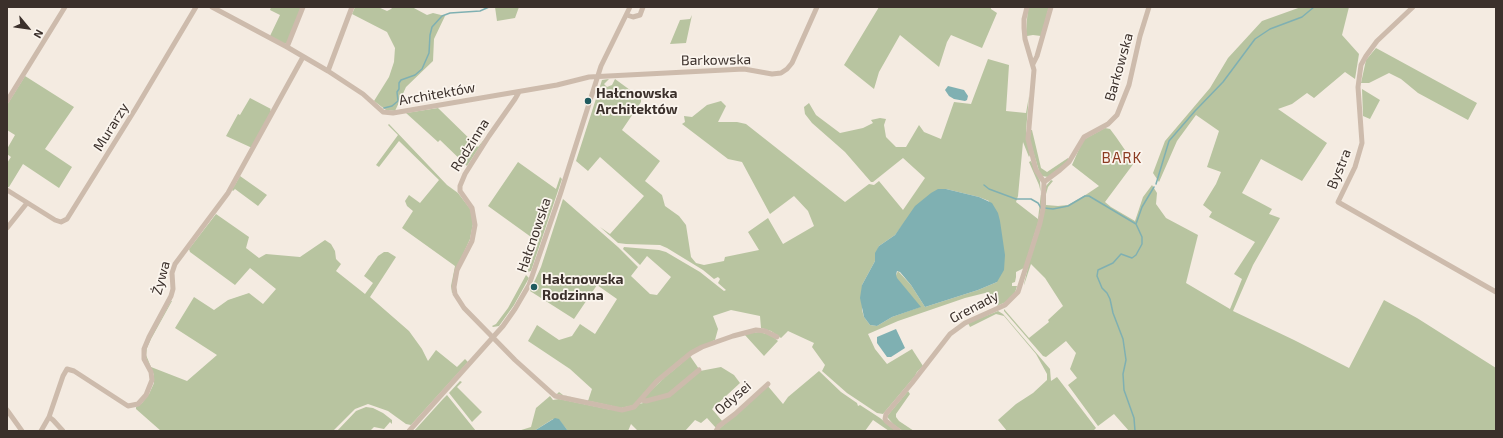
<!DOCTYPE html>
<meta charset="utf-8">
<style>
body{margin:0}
#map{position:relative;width:1503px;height:438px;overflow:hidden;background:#f4ebe1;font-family:"Exo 2",sans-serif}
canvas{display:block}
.frame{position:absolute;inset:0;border:8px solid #3b302b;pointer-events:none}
.north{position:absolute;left:8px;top:8px;width:40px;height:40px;-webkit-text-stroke:3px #fbf5ee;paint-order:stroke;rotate:119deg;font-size:11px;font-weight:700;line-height:16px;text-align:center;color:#3b302b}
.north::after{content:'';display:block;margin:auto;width:14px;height:18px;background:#3b302b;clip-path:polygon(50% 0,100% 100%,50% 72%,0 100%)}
</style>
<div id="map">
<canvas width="1503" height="438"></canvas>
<div class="frame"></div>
<div class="north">N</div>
</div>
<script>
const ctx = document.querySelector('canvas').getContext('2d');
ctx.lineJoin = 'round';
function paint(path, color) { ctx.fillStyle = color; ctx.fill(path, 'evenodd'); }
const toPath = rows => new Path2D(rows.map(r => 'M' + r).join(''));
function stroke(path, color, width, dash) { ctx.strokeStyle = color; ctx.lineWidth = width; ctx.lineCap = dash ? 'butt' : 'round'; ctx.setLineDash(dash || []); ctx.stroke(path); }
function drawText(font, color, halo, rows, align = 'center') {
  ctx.font = font + ' "Exo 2",sans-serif'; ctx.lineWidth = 3.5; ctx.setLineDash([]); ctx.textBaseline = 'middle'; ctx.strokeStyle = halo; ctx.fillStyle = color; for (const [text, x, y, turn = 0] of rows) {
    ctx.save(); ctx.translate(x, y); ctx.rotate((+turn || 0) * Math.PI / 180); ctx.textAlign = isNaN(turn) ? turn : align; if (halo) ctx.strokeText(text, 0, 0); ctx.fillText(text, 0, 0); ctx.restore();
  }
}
const green = toPath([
 [271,7,301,7,287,44,282,43,270,36,280,15,270,10],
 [355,7,378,7,387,11,391,9,393,7,412,7,427,15,433,13,445,16,434,39,433,61,406,87,395,111,386,110,374,101,389,77,394,62,395,48,387,32,352,14],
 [495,7,519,7,515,18,497,21],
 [879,7,991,7,991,9,997,13,982,48,951,35,947,42,939,67,900,35,879,72,874,89,844,65],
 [1028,7,1049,7,1041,36,1033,35,1027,36,1026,32],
 [1301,7,1349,7,1342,35,1359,54,1355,79,1345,72,1314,98,1307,93,1292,104,1278,109,1327,143,1302,181,1261,159,1242,193,1272,209,1269,214,1280,218,1253,265,1233,311,1294,340,1349,368,1384,300,1417,318,1496,368,1496,431,1129,431,1114,414,1098,426,1068,385,1077,378,1070,369,1076,353,1066,341,1046,357,1043,356,1004,311,1004,309,1029,338,1049,322,1048,320,1063,306,1045,278,1031,264,1024,285,1024,284,1029,263,1046,186,1051,180,1053,181,1048,187,1046,194,1046,205,1058,206,1068,205,1087,194,1099,186,1072,165,1083,140,1105,128,1110,129,1116,137,1134,163,1105,202,1111,207,1135,221,1143,197,1152,185,1157,193,1156,204,1166,218,1198,235,1186,283,1230,309,1242,279,1234,274,1255,242,1209,217,1212,212,1203,205,1216,184,1221,172,1207,167,1219,131,1196,115,1177,141,1159,182,1153,173,1165,141,1210,88,1228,58,1262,21],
 [692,15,686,43,670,44,680,20,690,19],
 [1376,48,1477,103,1468,120,1418,93,1401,79,1389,73,1369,83,1361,83,1366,60],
 [988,59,1009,65,1006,111,1026,113,1029,96,1026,131,1030,155,1029,157,1023,142,1018,196,1016,202,1038,219,1041,193,1039,185,1029,162,1031,161,1040,181,1042,210,1024,268,1016,272,1016,277,1015,282,1012,283,1012,286,1017,286,1015,293,1008,301,997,306,989,292,965,298,898,321,868,334,875,349,887,364,912,349,923,366,917,372,915,376,883,414,877,413,847,393,822,371,825,365,812,347,814,343,788,331,781,338,771,331,761,328,760,316,731,310,713,316,718,329,715,340,696,349,635,405,626,409,557,394,559,392,563,395,588,401,592,389,570,369,528,341,537,325,559,340,572,336,580,324,595,334,617,299,597,285,574,319,530,291,541,267,563,199,618,247,638,267,631,276,650,294,657,295,671,277,647,256,640,265,623,249,624,247,659,250,666,252,700,272,724,291,726,290,718,283,720,279,718,277,714,279,703,270,667,248,660,245,626,244,618,243,600,227,610,234,644,196,600,157,588,171,576,161,602,80,609,79,604,84,607,87,612,85,615,79,641,98,641,102,622,130,660,161,645,181,662,195,665,206,679,216,686,225,691,257,696,263,704,265,724,261,725,257,759,250,748,232,768,218,783,244,814,226,808,211,794,196,770,214,742,162,728,159,682,124,685,122,684,116,692,117,707,105,721,101,726,106,718,122,737,122,746,124,845,202,869,184,874,185,879,181,903,210,925,178,903,158,873,182,871,182,845,152,812,123,805,114,804,107,809,103,816,115,840,133,863,128,873,123,871,120,880,118,886,119,884,125,886,137,896,147,906,147,919,125,924,132,941,139,954,102,971,104],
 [946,189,979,197,989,201,997,282,978,290,925,307,911,285,898,271,896,275,896,278,920,307,892,317,877,326,870,325,864,317,862,310,862,285,875,261,879,246,895,235,905,222],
 [25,76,74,107,45,149,72,167,59,188,23,164,9,187,7,187,7,163,11,157,7,154,7,149,15,135,7,130,7,105],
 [1362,89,1380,100,1370,119,1363,116],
 [250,98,271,109,270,110,272,112,252,147,250,147,226,136,238,114,240,115],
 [438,108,478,147,486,137,467,166,440,140,438,142,406,113],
 [389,124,447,185,458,193,471,210,473,224,470,239,460,261,454,292,452,293,451,286,455,266,402,228,413,211,407,206,405,201,409,195,420,203,439,180,399,141,379,167,376,165,398,135,388,125],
 [1029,130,1032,130,1041,168,1047,172,1068,158,1069,159,1067,162,1048,177,1042,176,1039,171,1030,141],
 [518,162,556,189,560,177,562,179,531,271,527,272,538,242,488,206],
 [240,176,267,195,258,206,235,189,233,191,232,190],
 [216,214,249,237,246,248,259,258,266,254,300,257,325,240,331,244,335,251,336,259,341,264,336,271,365,294,373,283,364,276,378,256,384,252,388,252,396,257,370,297,409,331,422,349,428,361,436,350,457,367,465,359,468,362,411,425,406,424,388,411,368,404,355,409,333,431,161,431,136,409,136,407,142,403,149,394,154,383,154,375,145,356,147,344,171,301,172,301,151,339,147,348,146,355,151,367,187,381,217,355,175,328,194,297,214,310,228,300,249,293,263,304,276,289,250,268,235,285,190,252,189,249],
 [526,275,529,278,514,305,499,326,493,327,492,326,496,324,508,308],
 [998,311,1003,314,1050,369,1051,381,1057,377,1096,428,1093,431,1007,431,998,420,1016,404,1033,393,1047,380,1047,374,1036,354,1004,316,996,314,970,327,968,323],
 [759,332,771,335,778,341,764,356,744,334],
 [690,356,699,369,671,393,647,400,644,398,648,392],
 [721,367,734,375,740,383,712,409,723,422,716,428,707,418,701,423,695,420,685,431,638,431,631,424,628,431,568,431,559,420,553,419,534,431,518,431,531,427,536,408,550,396,553,400,559,399,612,410,661,399,700,371],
 [819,371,841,392,857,403,858,406,860,405,880,418,896,431,889,431,873,420,865,431,717,431,767,385,783,404,788,397],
 [460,381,462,382,457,387,482,412,472,422,449,393],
 [908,391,910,394,896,414,896,417,899,421,914,431,903,431,894,425,888,418,888,415],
 [447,395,476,431,414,431,443,399],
 [366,407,373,408,383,413,392,420,392,424,390,422,384,429,374,427,370,431,337,431,356,411]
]);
const water = toPath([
 [948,86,964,90,968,96,967,100,965,101,954,99,949,96,945,90],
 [938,189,946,189,979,197,992,203,998,213,1000,221,1005,255,1004,270,997,282,978,290,925,307,911,285,900,272,897,271,896,275,897,278,921,307,892,317,877,326,870,325,864,317,860,298,862,285,875,261,875,253,879,246,895,235,915,206,931,193],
 [896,329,905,348,891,357,887,357,877,343,877,337],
 [555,418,559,419,568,431,534,431]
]);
const stream = toPath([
 [384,108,392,106,398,101,397,92,399,89,399,83,401,80,415,75,422,69,429,53,430,35,432,27,442,16,450,13,480,11,489,7],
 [1156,184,1169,141,1195,111,1223,82,1255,39,1270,29,1302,17,1314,7],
 [984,185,989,189,1016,199,1031,199,1038,203,1041,208],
 [1044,208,1053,209,1068,206,1085,196,1089,196,1136,224],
 [1135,431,1134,418,1124,390,1123,374,1126,360,1123,339,1113,313,1110,299,1107,293,1102,288,1097,276,1098,270,1113,263,1121,254,1132,258,1136,255,1142,244,1142,237,1136,224,1142,207,1154,187]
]);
const minor = toPath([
 [212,7,287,47,328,71,363,94,383,112,393,113,557,85,589,77,744,69,772,74,781,73,787,69,792,63,817,7],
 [1027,7,1024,19,1024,28,1025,39,1034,70,1028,139,1036,170,1044,182,1060,170,1069,162,1084,137,1108,124,1117,115,1129,85,1140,36,1149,7],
 [1413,7,1377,41,1366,56,1361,65,1358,87,1362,143,1355,167,1338,202,1496,292],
 [627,15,633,17,640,15,643,7],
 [287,47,303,7],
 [1033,64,1037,56,1051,7],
 [328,71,352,7],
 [519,92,515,99,489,136,465,174,460,186,460,191,472,208,475,225,472,241,457,270,454,287,455,294,464,308,515,360,555,396,622,410,634,407,657,381,691,353,702,347,733,336,756,330,765,331,777,337],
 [7,101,65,7],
 [7,190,55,220,61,222,67,219,136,108,196,7],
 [7,228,27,203],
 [641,400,646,401,669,395,699,370],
 [7,410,22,431],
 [49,417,53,420,63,431],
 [41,431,49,417,63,376,67,369,74,371,128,406,138,404,146,395,152,380,151,372,144,359,144,349,149,337,171,296,173,289,172,273,175,264,228,193,303,57],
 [409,431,503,326,515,309,529,285,560,195,601,66,630,7],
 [716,431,719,426,735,414,768,384],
 [899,431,886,421,885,419,886,414,912,383,950,334,965,323,1005,305,1018,292,1040,223,1043,209,1044,182]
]);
const markers = [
 [588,101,4,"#1f5a5e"],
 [534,287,4,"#1f5a5e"]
];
const streetNames = [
 ["Barkowska",716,60,-1],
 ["Barkowska",1119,67,-74],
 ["Architektów",437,94,-10],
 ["Murarzy",111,127,-58],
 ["Rodzinna",470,145,-58],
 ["Bystra",1339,169,-68],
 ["Hałcnowska",534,235,-71],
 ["Żywa",161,278,-75],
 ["Grenady",974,307,-28],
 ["Odysei",733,398,-41]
];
const poiNames = [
 ["Hałcnowska",596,93],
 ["Architektów",596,109],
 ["Hałcnowska",542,279],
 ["Rodzinna",542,295]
];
const neighbourhoodNames = [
 ["BARK",1122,158]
];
paint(green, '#b8c4a0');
paint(water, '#7fb0b2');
stroke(stream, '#7fb0b2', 1.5);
stroke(minor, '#cdbbac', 5);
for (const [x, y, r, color] of markers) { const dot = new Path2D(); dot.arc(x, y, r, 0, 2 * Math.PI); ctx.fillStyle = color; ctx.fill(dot); stroke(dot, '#fbf5ee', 1.5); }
drawText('14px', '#3b302b', '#fbf5ee', streetNames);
drawText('bold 14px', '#3b302b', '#fbf5ee', poiNames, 'left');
ctx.letterSpacing = '1px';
drawText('15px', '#8c3b22', '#fbf5ee', neighbourhoodNames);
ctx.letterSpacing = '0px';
</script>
